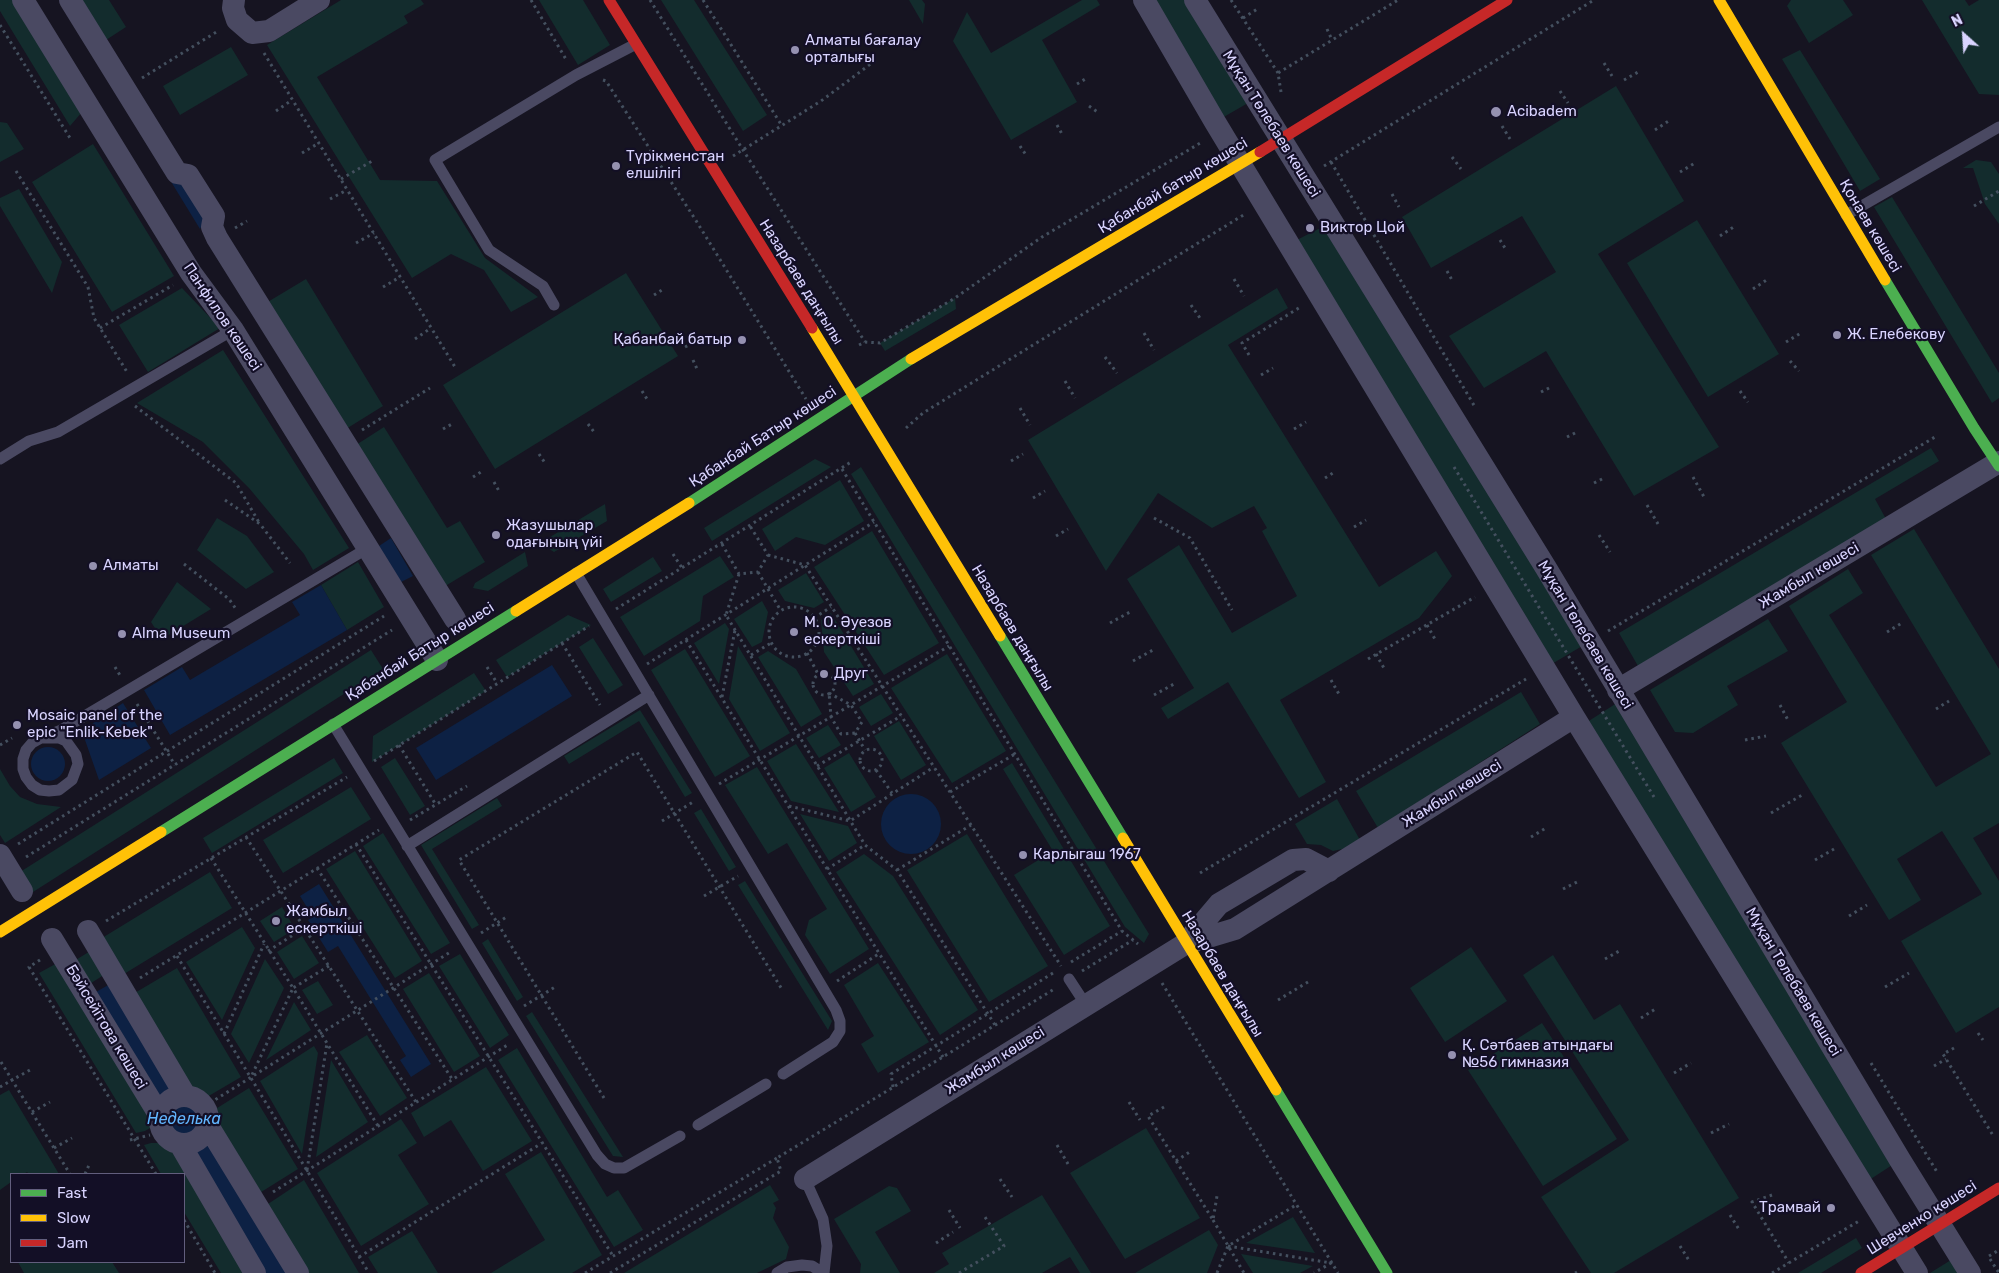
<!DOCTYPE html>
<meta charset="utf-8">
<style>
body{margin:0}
#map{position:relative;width:1999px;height:1273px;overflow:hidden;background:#161421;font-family:Rubik,sans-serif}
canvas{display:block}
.legend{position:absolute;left:10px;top:1173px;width:175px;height:90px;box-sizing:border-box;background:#130f26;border:1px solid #625e7d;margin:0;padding:6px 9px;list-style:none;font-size:15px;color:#d9d4ff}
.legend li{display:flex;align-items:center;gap:10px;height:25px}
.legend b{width:25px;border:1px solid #625e7d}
.north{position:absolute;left:1939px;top:10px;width:50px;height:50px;-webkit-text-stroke:4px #130f26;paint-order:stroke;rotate:334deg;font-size:14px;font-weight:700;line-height:20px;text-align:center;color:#d9d4ff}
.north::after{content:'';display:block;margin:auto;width:18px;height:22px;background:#d9d4ff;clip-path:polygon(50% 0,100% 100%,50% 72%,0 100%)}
</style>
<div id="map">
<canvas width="1999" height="1273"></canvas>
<ul class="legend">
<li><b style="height:6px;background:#4caf50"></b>Fast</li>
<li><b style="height:6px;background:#ffc107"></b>Slow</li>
<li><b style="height:6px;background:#c62828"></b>Jam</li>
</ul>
<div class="north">N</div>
</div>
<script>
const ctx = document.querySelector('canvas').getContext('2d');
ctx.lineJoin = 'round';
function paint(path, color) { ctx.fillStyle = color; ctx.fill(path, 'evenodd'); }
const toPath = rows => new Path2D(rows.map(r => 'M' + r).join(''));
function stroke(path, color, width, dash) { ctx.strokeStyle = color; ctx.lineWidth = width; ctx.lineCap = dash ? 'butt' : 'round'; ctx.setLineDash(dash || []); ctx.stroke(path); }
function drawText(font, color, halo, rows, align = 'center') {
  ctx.font = font + ' Rubik,sans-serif'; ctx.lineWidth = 4.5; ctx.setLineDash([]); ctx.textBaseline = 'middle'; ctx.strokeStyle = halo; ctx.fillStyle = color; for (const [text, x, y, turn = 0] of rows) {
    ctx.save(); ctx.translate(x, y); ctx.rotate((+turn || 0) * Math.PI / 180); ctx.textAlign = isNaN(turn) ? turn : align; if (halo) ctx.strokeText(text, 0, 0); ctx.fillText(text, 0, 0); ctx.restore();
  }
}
const green = toPath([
 [0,0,13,0,82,112,70,126,0,11],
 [82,0,109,0,126,27,106,40],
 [341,0,421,0,424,4,404,16,408,23,317,77,380,180,437,181,485,258,538,297,511,312,484,270,451,254,412,278,267,45],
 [539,0,583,0,610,45,578,65],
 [661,0,694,0,767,115,743,131],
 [909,0,922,0,925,4,923,24],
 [1082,0,1097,0,1100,5,1042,40,1077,102,1011,140,953,41,967,12,991,53],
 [1144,0,1195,0,1255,99,1215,122],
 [1791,0,1843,0,1853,15,1809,43,1787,6],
 [1922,0,1965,0,1969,6,1979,0,1999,0,1999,95,1979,94],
 [231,47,248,75,180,115,163,86],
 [1800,50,1880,179,1860,191,1782,59],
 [1616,86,1684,201,1598,254,1719,447,1634,496,1546,351,1484,388,1449,336,1556,272,1522,216,1431,268,1402,217],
 [0,122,7,123,24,149,0,162],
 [93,144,174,276,112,312,32,182],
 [1976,160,1991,162,1999,174,1999,224,1985,204,1973,168,1963,168],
 [19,189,62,262,52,293,0,206,0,198],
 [1892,197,1999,373,1999,398,1992,403,1874,207],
 [1697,220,1779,354,1708,397,1627,263],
 [1332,222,1589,642,1545,668,1289,244],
 [626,273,678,356,495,469,443,385],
 [306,279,383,406,346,429,266,303],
 [182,288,220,328,148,372,119,325],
 [1277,288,1288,308,1228,345,1379,587,1436,551,1452,576,1419,618,1280,700,1326,782,1299,798,1228,682,1168,719,1161,708,1194,688,1127,579,1179,545,1232,633,1297,596,1262,531,1267,528,1254,506,1212,528,1158,493,1106,571,1028,440],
 [955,298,956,309,885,351,880,343],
 [223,350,349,548,313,570,304,554,249,488,203,442,137,403],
 [384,427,447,528,460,521,485,562,442,588,356,445],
 [1931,448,1939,461,1875,499,1886,519,1638,666,1619,633],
 [815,459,831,467,712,541,704,528],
 [861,467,1149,934,1144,943,1125,927,851,474],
 [840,480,864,521,825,545,796,537,775,551,762,529],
 [605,504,607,521,554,552,540,543],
 [217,518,247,536,274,572,246,589,197,550],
 [1914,529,1999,669,1999,823,1973,838,1999,881,1999,1007,1956,1033,1901,941,1982,894,1942,831,1897,859,1921,900,1889,920,1781,743,1847,702,1789,606,1848,569,1863,593,1829,615,1936,787,1991,754,1871,555],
 [872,531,939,643,884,675,814,567],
 [525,552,528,566,488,591,473,588,475,583],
 [720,556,734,577,703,596,700,621,644,656,620,617],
 [653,557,662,571,611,602,603,589],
 [358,562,384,607,347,630,321,585],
 [806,573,824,602,814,608,785,601,778,590],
 [177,582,211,609,162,639,151,622],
 [762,601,768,612,762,642,752,647,734,619],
 [831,613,874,684,853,696,824,652,821,620],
 [568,615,591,625,507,677,496,660],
 [1768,619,1788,651,1727,686,1738,705,1693,733,1675,732,1650,690],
 [725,623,729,629,719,684,694,643],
 [593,638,623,685,608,694,579,647],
 [738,646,790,733,760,751,729,699],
 [685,649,750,756,715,777,651,670],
 [371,650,383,669,33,892,20,872],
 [768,651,796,669,822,714,801,727,758,657],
 [947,654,1006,751,952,783,891,688],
 [474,673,486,691,372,762,373,736],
 [1521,692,1540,724,1378,828,1356,791],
 [881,694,893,713,871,726,859,707],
 [1623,699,1900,1160,1863,1184,1581,726],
 [640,710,692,793,685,797,639,721,569,764,564,756],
 [899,721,926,765,901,780,874,736],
 [828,725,841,745,819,758,806,738],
 [796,744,839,812,791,801,767,761],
 [849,753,876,797,851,812,824,768],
 [334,758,343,773,212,853,203,838],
 [395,758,425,806,410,815,381,767],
 [1012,763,1110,926,1064,955,1014,875,1053,851,1003,769],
 [757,767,869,949,830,974,805,935,809,920,827,909,787,843,768,854,725,785],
 [0,769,10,786,20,797,37,804,61,807,5,843,0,835],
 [351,787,371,819,283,873,263,840],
 [497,798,502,806,432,849,479,925,472,929,421,845],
 [1337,799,1360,840,1347,848,1333,851,1321,845,1307,844,1295,824],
 [701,809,736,867,729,871,694,813],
 [800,814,848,826,857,843,829,861],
 [383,833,450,943,431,954,363,846],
 [967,834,1048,966,989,1002,907,870],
 [355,851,422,961,395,978,326,869],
 [864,854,893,876,978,1010,940,1035,836,872],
 [210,872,232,908,124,974,102,938],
 [745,881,832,1021,828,1030,738,885],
 [282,907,295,929,274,942,260,921],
 [242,927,255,948,222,1020,186,962],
 [302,936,319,963,294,979,277,952],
 [488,939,523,997,517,1001,482,943],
 [1471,947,1507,1001,1445,1042,1410,988],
 [92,950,107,973,88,985,74,961],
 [460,954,509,1035,490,1048,439,966],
 [1553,955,1594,1020,1620,1004,1739,1198,1614,1273,1591,1273,1541,1197,1629,1140,1523,975],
 [265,959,284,988,249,1063,231,1034],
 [59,962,153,1122,150,1128,145,1131,136,1133,39,973],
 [878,963,929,1042,878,1073,861,1044,874,1036,844,985],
 [177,968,241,1077,207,1097,189,1088,133,994],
 [429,973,480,1056,454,1072,403,989],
 [318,981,333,1005,317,1014,302,990],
 [294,1002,311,1030,266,1060],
 [532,1012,623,1157,613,1156,526,1016],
 [1542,1023,1617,1139,1543,1186,1468,1070],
 [367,1035,407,1098,380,1116,339,1052],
 [314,1046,318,1053,302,1154,260,1081],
 [517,1048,607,1197,618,1190,643,1230,614,1247,498,1060],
 [331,1060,368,1122,316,1157],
 [486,1067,532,1141,483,1171,451,1120,424,1137,411,1113],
 [249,1088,298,1169,258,1194,215,1125,214,1110],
 [9,1090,59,1174,29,1174,27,1172,24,1174,11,1174,11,1182,0,1190,0,1095],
 [401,1119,417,1143,398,1155,429,1204,361,1246,317,1173],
 [1146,1128,1200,1218,1125,1259,1070,1173],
 [151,1143,161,1143,177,1152,248,1273,221,1273,184,1212,184,1174,161,1174,144,1145],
 [541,1152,602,1255,572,1273,491,1273,545,1240,505,1174],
 [304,1180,359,1273,305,1273,265,1206],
 [770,1185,779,1200,773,1203,776,1208,773,1218,789,1247,786,1259,757,1273,624,1273],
 [889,1186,897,1188,911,1211,875,1232,900,1273,860,1273,861,1264,834,1219],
 [1042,1195,1091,1273,1080,1273,1070,1257,1042,1273,934,1273,949,1264,942,1253],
 [1293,1217,1315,1253,1246,1243],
 [1209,1230,1218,1245,1207,1273,1135,1273],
 [412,1231,438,1273,378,1273,368,1257],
 [1856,1238,1862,1248,1821,1273,1798,1273],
 [1241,1254,1313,1266,1300,1273,1253,1273],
 [1959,1255,1970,1273,1930,1273],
 [18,1262,112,1262,119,1273,24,1273]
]);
const water = toPath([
 [170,180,185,180,207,214,200,229],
 [391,538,413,576,401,582,379,546],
 [321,585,347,630,170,735,144,690,182,667,190,680,300,615,292,602],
 [552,665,572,696,436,780,416,748],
 [123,703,151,748,99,780,85,740,85,735,93,723],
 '31 764a17 17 0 1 1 34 0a17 17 0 1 1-34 0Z',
 '881 824a30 30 0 1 1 60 0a30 30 0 1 1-60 0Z',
 [319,884,431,1064,411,1077,400,1060,406,1056,338,946,328,952,308,920,313,917,300,896],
 [112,983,176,1089,159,1100,94,993],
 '167 1119a17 17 0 1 1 34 0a17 17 0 1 1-34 0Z',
 [211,1143,288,1273,263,1273,192,1154]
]);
const path = toPath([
 [531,0,567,61],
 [650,0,743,150,865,342],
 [703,0,782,126],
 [1231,0,1278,73],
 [1243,18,1259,8],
 [0,25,70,138],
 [1327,29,1332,40],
 [264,53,455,367],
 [1604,63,1612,76],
 [142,78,218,31],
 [603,80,606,81,695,219,806,399],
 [1624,80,1640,71],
 [1077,84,1087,78],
 [1560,91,1568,103],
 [1281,92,1278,73,1398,0],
 [1089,106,1099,113],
 [276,111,292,100],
 [1057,125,1062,134],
 [1502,126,1510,139],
 [1655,130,1670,120],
 [1020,146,1026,155],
 [302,153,319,143],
 [733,156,821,101,876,60],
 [1452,157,1461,169],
 [1331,162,1475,407],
 [1324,166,1594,0],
 [16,171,88,287,94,318,127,372],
 [1680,172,1695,163],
 [341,179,374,160],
 [1392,194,1399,207],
 [330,199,347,190],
 [1974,206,1999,191],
 [235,228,247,221],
 [1720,236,1735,226],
 [1500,240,1505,248],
 [356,243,374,233],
 [1447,271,1452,280],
 [1234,279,1244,296],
 [383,287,400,277],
 [1753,289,1768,279],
 [654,295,665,288],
 [1191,305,1202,321],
 [100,328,173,285],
 [1144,333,1154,350],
 [415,339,431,328],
 [1786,342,1801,333],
 [859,345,865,342,880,343,955,298,1042,237,1202,142],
 [685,347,697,341],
 [1249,355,1242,343,1302,306],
 [1105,357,1117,373],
 [693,360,697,369],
 [1790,361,1799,371],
 [1261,375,1273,368],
 [1065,381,1075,398],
 [642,391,647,399],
 [1740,391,1748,402],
 [1541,392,1551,387],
 [135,406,236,483,260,524],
 [1020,408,1030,425],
 [588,424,594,432],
 [906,428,923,413,1245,214],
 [443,429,452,424],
 [1294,429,1306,422],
 [362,430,430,388],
 [1567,437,1577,432],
 [539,454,545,463],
 [1011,461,1023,454],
 [1454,467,1654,797],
 [842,469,1122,931,1138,944],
 [473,477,481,472],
 [1693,477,1704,497],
 [1325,478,1336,471],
 [494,482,499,491],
 [1594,483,1604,478],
 [1033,498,1045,491],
 [225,500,260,524,290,563],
 [1647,505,1658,524],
 [1154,518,1190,538,1232,610],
 [1354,527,1366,520],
 [1599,535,1610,552],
 [1056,536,1068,529],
 [722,544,739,574,758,572,768,555,750,526],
 [673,554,682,568],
 [768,555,805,565,1061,966],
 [184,564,229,599,236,609],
 [758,572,781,611],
 [739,574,726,615,865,845,897,870,995,1025],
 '769 632a25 25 0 1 1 50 0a25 25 0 1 1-50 0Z',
 [616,609,851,462],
 [814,618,831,607],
 [1110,623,1130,612],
 [1427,625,1436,641],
 [1608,631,1935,437],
 [1887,632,1902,623],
 [686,640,943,1057],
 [562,643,600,705],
 [807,653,818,674],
 [1376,654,1385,670],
 [751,655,771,643],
 [1368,659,1475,597],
 [1133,661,1153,650],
 [647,664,874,522],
 [115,667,121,677],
 [487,667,497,683],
 '813 684a11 11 0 1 1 22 0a11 11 0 1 1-22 0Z',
 [1331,680,1340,696],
 [829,693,851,705,862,722,855,733,841,734,831,717,829,693],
 [1154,695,1174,684],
 [722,697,735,630],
 [137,704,175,765],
 [1780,705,1789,722],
 [1936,709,1949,701],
 [855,733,865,750],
 [1745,740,1766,736],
 [0,745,12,738],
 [399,745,436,805],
 '860 760a11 11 0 1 1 22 0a11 11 0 1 1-22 0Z',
 [374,761,589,626],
 [817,766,901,716],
 [876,770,892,793],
 [719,784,949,646],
 [950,792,1015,754],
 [789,806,850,821,934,767],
 [1771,813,1802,795],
 [410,820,467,786],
 [662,821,693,802],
 [246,837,416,1102],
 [1531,837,1546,828],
 [18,844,384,616],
 [356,844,613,1256],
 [26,857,392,630],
 [211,858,293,988,251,1077],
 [1815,860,1834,849],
 [317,868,452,1079],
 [827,869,865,845],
 [897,870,971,825],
 [1200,873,1526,679],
 [1563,889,1579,881],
 [704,896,738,876],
 [1849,916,1867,905],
 [106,921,347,777],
 [481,933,508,916],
 [268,951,304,928],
 [177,956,369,1273],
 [1605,959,1621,950],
 [40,960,29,967,156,1174],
 [1071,962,1122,931],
 [329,966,293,988,378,1126],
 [1082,971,1133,940],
 [140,978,379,830],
 [837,981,880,953],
 [1162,983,1338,1273],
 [1885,987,1909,973],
 [1278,1000,1308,982],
 [524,1006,555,987],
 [1641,1018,1657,1008],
 [1978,1033,1983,1040],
 [224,1034,264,944],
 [1954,1048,1943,1054,1994,1137],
 [1,1062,12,1080,30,1070],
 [1871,1063,1937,1172],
 [1934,1066,1946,1059],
 [1674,1073,1691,1063],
 [0,1087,12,1080,70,1174],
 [893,1087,891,1074,1053,973],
 [604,1098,459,860,637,752,783,991],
 [1129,1102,1140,1120],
 [210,1103,452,951],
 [1164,1107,1148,1116,1213,1220,1217,1196],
 [32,1112,50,1102],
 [1711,1133,1729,1124],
 [130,1140,150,1135],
 [1057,1145,1068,1164],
 [54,1148,72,1138],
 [1176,1161,1191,1151],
 [307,1170,327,1043],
 [85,1174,89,1165],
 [1000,1179,1012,1197],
 [273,1192,509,1044],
 [1772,1195,1752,1202,1789,1263],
 [949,1210,960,1228],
 [1730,1215,1740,1231],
 [184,1220,215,1273],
 [1213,1220,1244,1273],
 [936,1243,953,1232],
 [1228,1246,1331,1263,1314,1273],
 [1680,1246,1690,1262],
 [1989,1256,1999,1250],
 [359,1257,542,1143],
 [1990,1259,1999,1273],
 [585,1273,777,1158],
 [610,1273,781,1171,777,1158,1056,988],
 [959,1273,1004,1246,983,1214],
 [1217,1273,1228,1246,1296,1205],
 [1575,1273,1577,1272],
 [1772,1273,1859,1221]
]);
const lane = toPath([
 [1846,215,1999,127],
 [554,305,543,286,489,250,435,160,576,75,636,44],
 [0,459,29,441,58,432,233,330],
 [576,573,836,1010,840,1021,840,1031,833,1042,783,1074],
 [333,724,597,1155,605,1164,614,1168,624,1168,680,1136],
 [41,738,59,738,66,741,76,755,78,764,72,780,59,790,49,791,40,790,32,785,26,777,23,769,23,759,26,750,32,743,41,738,61,730,368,548],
 [407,846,649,695],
 [1069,979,1086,1005],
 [698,1125,766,1084],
 [805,1179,823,1219,827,1246,824,1273],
 [777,1273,787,1267,802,1265,812,1266,823,1273]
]);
const street = toPath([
 [23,0,191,273,233,330,437,660],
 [70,0,177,173,188,175,214,216,212,227,217,238,455,619],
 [234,0,233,8,237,20,252,33,269,31,319,0],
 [1144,0,1215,122,1574,717,1917,1273],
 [1195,0,1546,568,1900,1160,1970,1273],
 [1618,690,1999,462],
 [0,855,22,891],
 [88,931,185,1095],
 [52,939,160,1116],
 [1185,944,1219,904,1293,860,1306,859,1329,871],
 '160 1120a24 24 0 1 1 48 0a24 24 0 1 1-48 0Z',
 [207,1124,298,1273],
 [180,1144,255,1273],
 [805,1179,1185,944,1235,929,1574,717]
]);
const fast = toPath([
 [1885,280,1974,428,1999,466],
 [689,503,911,359],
 [1000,636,1123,838],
 [161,832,516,611],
 [1276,1090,1387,1273]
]);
const slow = toPath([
 [1719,0,1885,280],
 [812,328,1000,636],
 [911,359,1260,152],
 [516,611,689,503],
 [1123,838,1276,1090],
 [0,932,161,832]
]);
const jam = toPath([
 [609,0,812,328],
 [1260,152,1507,0],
 [1861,1273,1999,1188]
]);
const markers = [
 [795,50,5,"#9591b1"],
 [1496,112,6,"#9591b1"],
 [616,166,5,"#9591b1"],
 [1310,228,5,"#9591b1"],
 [1837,335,5,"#9591b1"],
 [742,340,5,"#9591b1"],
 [496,535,5,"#9591b1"],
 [93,566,5,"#9591b1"],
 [794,632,5,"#9591b1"],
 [122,634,5,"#9591b1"],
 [824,674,5,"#9591b1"],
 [17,725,5,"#9591b1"],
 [1023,855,5,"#9591b1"],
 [276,921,5,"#9591b1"],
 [1452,1055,5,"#9591b1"],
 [1831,1208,5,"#9591b1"]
];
const poiNames = [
 ["Алматы бағалау",805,41],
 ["орталығы",805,58],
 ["Acibadem",1507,112],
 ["Түрікменстан",626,157],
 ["елшілігі",626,174],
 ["Виктор Цой",1320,228],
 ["Ж. Елебекову",1847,335],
 ["Қабанбай батыр",732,340,"right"],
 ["Жазушылар",506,526],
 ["одағының үйі",506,543],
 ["Алматы",103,566],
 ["М. О. Әуезов",804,623],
 ["ескерткіші",804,640],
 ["Alma Museum",132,634],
 ["Друг",834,674],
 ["Mosaic panel of the",27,716],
 ["epic \"Enlik-Kebek\"",27,733],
 ["Карлыгаш 1967",1033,855],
 ["Жамбыл",286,912],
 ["ескерткіші",286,929],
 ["Қ. Сәтбаев атындағы",1462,1046],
 ["№56 гимназия",1462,1063],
 ["Трамвай",1821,1208,"right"]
];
const streetNames = [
 ["Мұқан Төлебаев көшесі",1271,124,58],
 ["Қабанбай батыр көшесі",1173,186,-31],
 ["Қонаев көшесі",1870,226,59],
 ["Назарбаев даңғылы",801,282,58],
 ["Панфилов көшесі",222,317,56],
 ["Қабанбай Батыр көшесі",763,437,-33],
 ["Жамбыл көшесі",1809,576,-31],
 ["Назарбаев даңғылы",1012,628,59],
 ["Мұқан Төлебаев көшесі",1585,635,59],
 ["Қабанбай Батыр көшесі",420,652,-32],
 ["Жамбыл көшесі",1452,794,-32],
 ["Назарбаев даңғылы",1222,974,59],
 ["Мұқан Төлебаев көшесі",1793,982,59],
 ["Бәйсейітова көшесі",106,1027,59],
 ["Жамбыл көшесі",995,1061,-32],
 ["Шевченко көшесі",1922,1218,-32]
];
const waterNames = [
 ["Неделька",184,1119]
];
paint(green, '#132c2d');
paint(water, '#0d2144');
stroke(path, '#44505f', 3, [2.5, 4]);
stroke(lane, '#4a4962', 11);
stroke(street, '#4a4962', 22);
stroke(fast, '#4caf50', 11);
stroke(slow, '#ffc107', 11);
stroke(jam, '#c62828', 11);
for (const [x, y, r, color] of markers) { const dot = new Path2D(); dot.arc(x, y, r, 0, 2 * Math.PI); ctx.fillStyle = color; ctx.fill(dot); stroke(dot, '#130f26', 2); }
drawText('15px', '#d9d4ff', '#130f26', poiNames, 'left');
drawText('15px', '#d9d4ff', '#130f26', streetNames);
drawText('italic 16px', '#62b6ff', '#130f26', waterNames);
</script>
